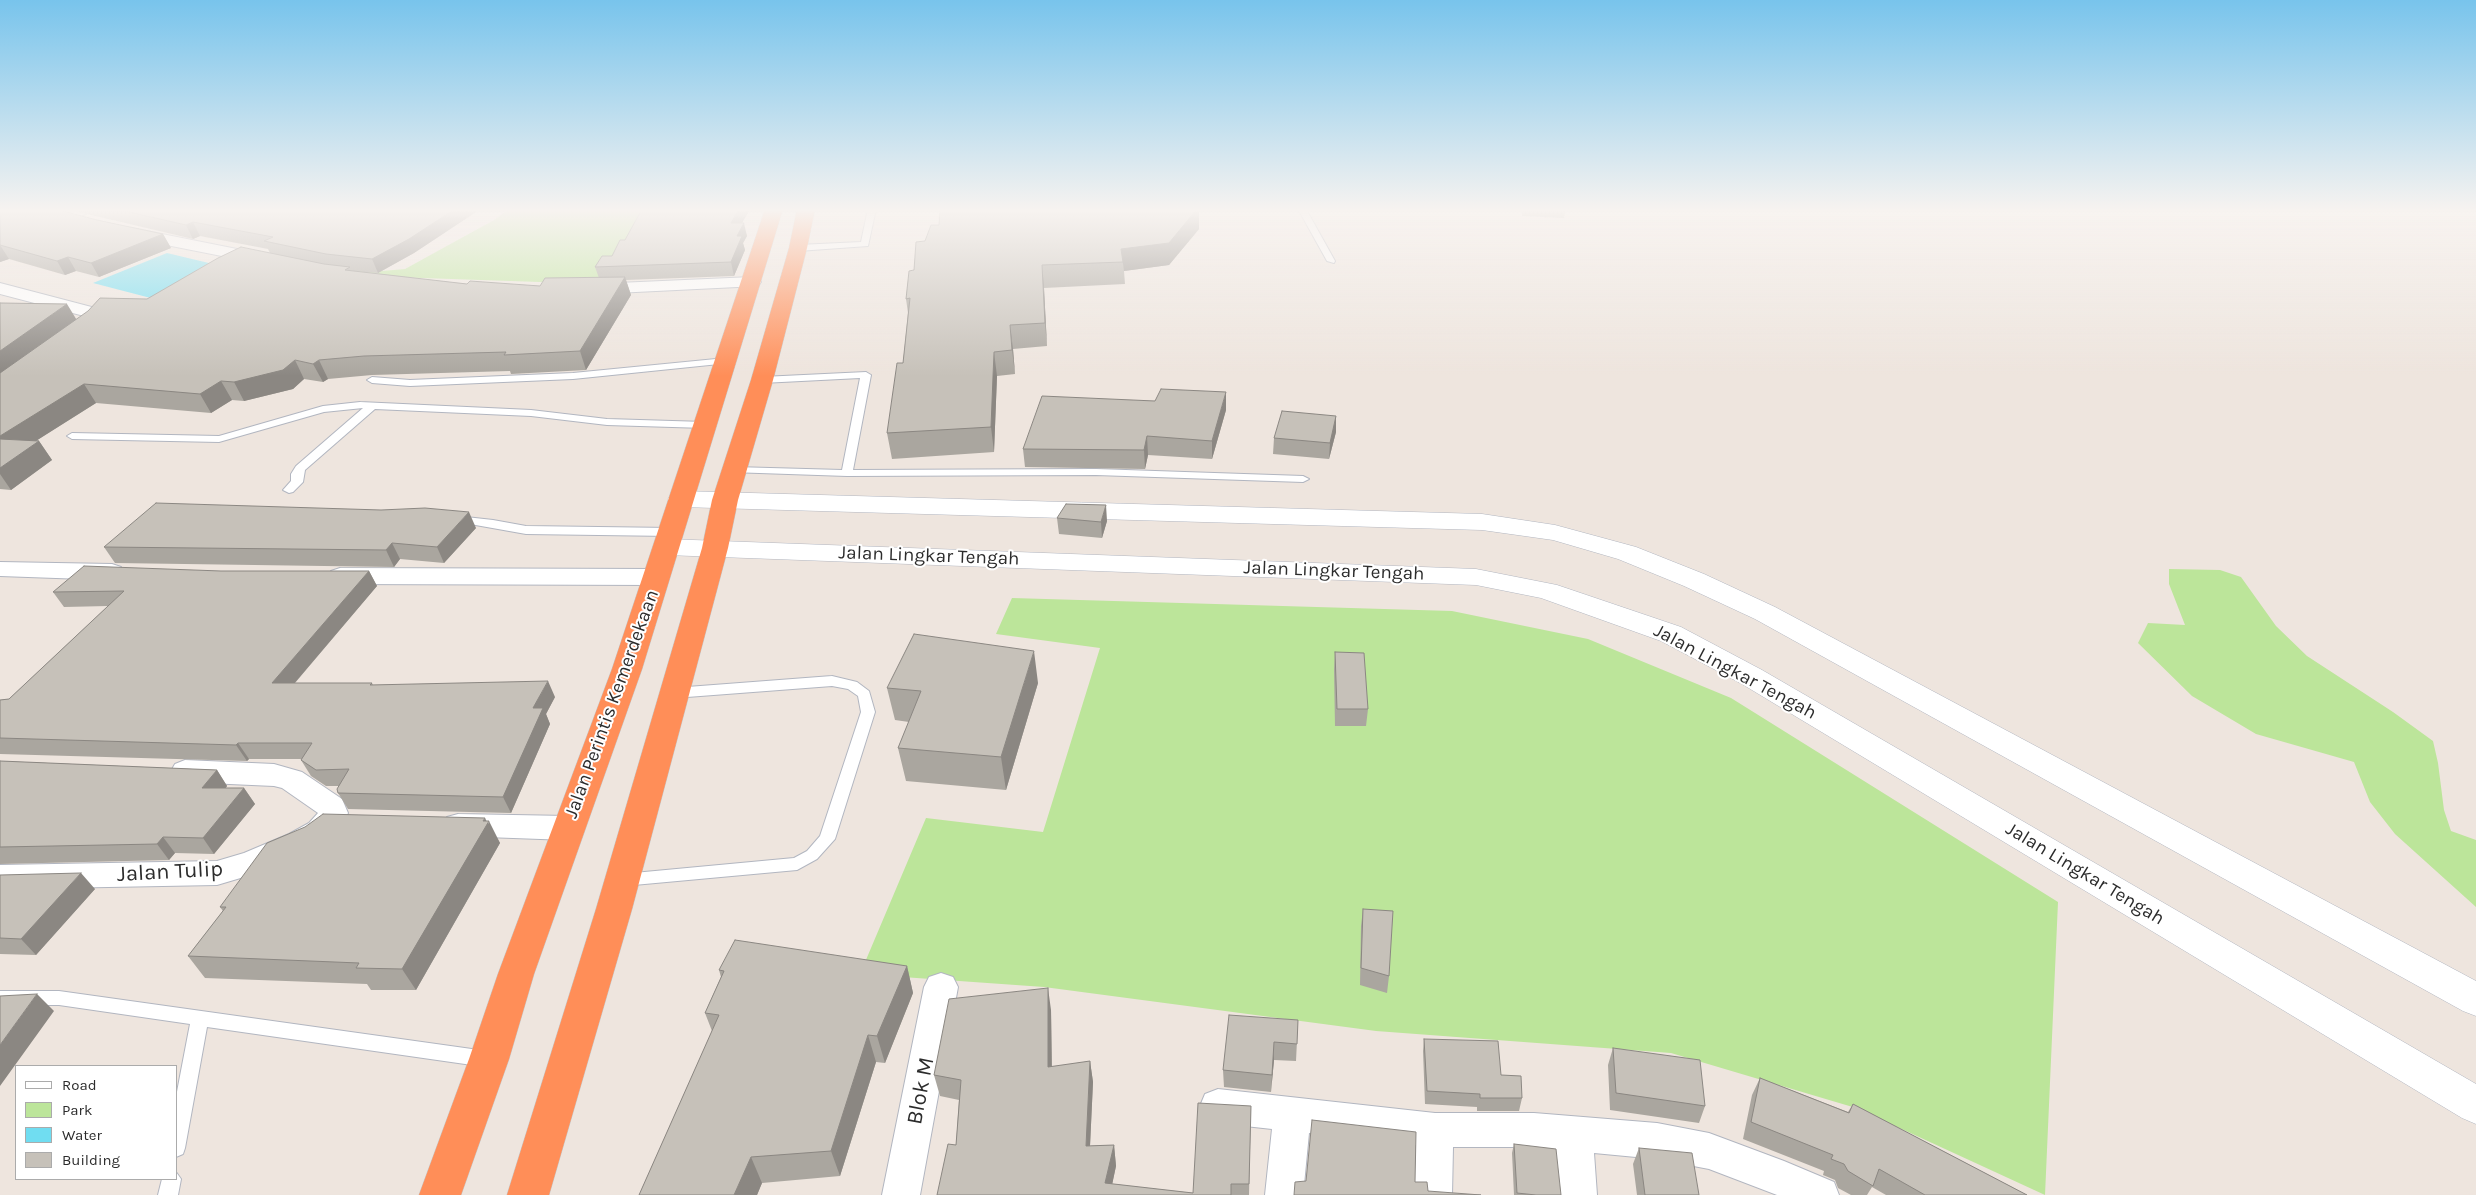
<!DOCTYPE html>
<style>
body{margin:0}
#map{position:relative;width:2476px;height:1195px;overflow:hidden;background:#eee5de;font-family:Karla,sans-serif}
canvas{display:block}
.legend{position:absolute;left:15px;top:1065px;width:162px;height:115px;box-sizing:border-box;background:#fff;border:1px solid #ababab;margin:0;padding:6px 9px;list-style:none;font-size:15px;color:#2c2c2c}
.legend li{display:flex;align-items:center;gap:10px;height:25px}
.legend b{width:25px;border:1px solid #ababab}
</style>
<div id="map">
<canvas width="2476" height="1195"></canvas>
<ul class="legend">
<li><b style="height:6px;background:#fff"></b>Road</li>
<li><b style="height:14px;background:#bce59a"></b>Park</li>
<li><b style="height:14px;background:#70ddf1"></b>Water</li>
<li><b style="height:14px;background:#c6c1b9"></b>Building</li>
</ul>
</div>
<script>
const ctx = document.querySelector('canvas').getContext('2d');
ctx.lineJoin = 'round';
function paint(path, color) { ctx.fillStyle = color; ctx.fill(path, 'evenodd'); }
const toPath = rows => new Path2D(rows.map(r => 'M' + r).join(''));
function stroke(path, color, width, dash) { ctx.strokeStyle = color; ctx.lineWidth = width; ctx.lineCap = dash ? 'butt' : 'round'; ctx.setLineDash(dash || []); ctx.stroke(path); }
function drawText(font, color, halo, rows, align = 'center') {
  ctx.font = font + ' Karla,sans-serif'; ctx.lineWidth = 4; ctx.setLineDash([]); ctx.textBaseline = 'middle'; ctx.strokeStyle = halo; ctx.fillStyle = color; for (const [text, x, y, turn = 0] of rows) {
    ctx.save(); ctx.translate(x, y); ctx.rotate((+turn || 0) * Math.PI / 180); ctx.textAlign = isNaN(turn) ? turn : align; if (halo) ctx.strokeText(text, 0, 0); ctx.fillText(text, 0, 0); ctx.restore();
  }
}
const green = toPath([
 [509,209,673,209,599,284,362,276,337,267,382,271,405,269,494,220],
 [2169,569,2220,570,2241,577,2276,626,2307,656,2393,712,2433,741,2438,763,2444,810,2451,831,2476,840,2476,907,2395,834,2370,802,2354,762,2256,734,2192,696,2138,643,2148,623,2185,625,2169,584],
 [1012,598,1452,611,1588,639,1731,698,2058,902,2045,1195,1856,1108,1671,1053,1376,1031,1044,987,860,974,926,818,1043,832,1100,648,996,634]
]);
const water = toPath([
 [167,253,234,269,166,302,93,283]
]);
const lane = toPath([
 [868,209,876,209,868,246,798,251,794,248,798,245,861,242,868,209],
 [1298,209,1306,209,1335,261,1334,263,1327,261,1298,209],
 [726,358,729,359,729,363,573,379,410,386,372,383,367,380,372,377,410,380,573,373,726,358],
 [866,372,871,375,853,470,1096,469,1303,476,1309,479,1303,482,1096,475,847,476,730,472,728,470,730,468,734,467,842,470,860,378,762,383,757,380,762,377,866,372],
 [360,402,531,410,607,419,705,422,710,425,705,428,607,425,531,416,375,409,305,470,303,482,293,492,289,493,283,490,291,481,291,474,296,466,363,408,324,412,219,442,72,439,67,436,72,433,219,436,323,406,360,402],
 [457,516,493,520,526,526,671,528,677,532,671,536,526,534,453,521,451,519,453,517,457,516],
 [832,676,857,682,869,691,875,712,835,839,817,859,797,870,623,886,617,884,615,880,617,876,623,874,794,858,807,851,820,836,861,712,858,696,848,689,832,686,674,698,669,696,667,693,669,690,674,688,832,676],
 [0,991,59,991,486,1051,492,1053,495,1059,492,1065,486,1067,207,1027,185,1148,183,1154,176,1157,176,1097,190,1024,59,1005,0,1005,0,991],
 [176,1172,181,1179,178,1195,158,1195,162,1179,176,1179,176,1172]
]);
const street = toPath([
 [70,209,92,209,90,212,73,219,61,219,59,216,61,213,70,209],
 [132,228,262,254,268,255,271,259,268,263,262,264,126,237,124,233,126,229,132,228],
 [752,277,758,278,761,282,758,286,595,294,589,293,586,289,589,285,595,284,752,277],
 [0,283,103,310,106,317,102,325,88,336,74,336,72,332,74,328,88,317,0,294,0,283],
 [0,562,112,564,121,567,124,572,121,577,112,580,0,576,0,562],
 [340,568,657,569,666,572,669,577,666,582,657,585,340,584,331,581,328,576,331,571,340,568],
 [185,760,274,764,302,772,342,799,348,813,340,830,331,839,311,850,264,871,217,885,0,889,0,865,217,861,244,853,289,834,309,823,318,813,282,788,274,786,185,782,175,778,171,771,175,764,185,760],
 [458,814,568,816,579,820,583,828,579,836,568,840,458,836,447,833,443,825,447,817,458,814],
 [941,973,953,977,958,987,920,1195,882,1195,924,987,929,977,941,973],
 [1218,1089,1435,1113,1534,1113,1657,1123,1709,1133,1784,1161,1834,1182,1839,1195,1777,1195,1709,1169,1657,1159,1594,1153,1597,1195,1559,1195,1556,1149,1534,1147,1453,1147,1452,1195,1414,1195,1416,1145,1309,1133,1303,1195,1265,1195,1272,1129,1218,1123,1205,1118,1200,1106,1205,1094,1218,1089]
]);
const secondary = toPath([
 [681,491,1482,514,1555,525,1636,547,1704,574,1775,607,2476,981,2476,1016,2463,1011,1755,619,1684,586,1618,559,1553,540,1482,530,681,507,672,504,668,499,672,494,681,491],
 [666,539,1476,569,1557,585,1681,627,1762,670,2476,1084,2476,1124,2462,1118,1742,684,1661,641,1541,598,1476,585,666,555,657,553,653,547,657,541,666,539]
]);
const highway = toPath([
 [765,209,783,209,642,669,534,974,509,1059,461,1195,419,1195,469,1059,498,974,612,669,765,209],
 [797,209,815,209,807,248,773,380,738,500,728,548,632,909,549,1195,507,1195,596,909,702,548,712,500,751,380,789,248,797,209]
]);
const wall = toPath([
 [0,209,97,220,163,234,171,248,99,277,76,271,65,275,9,259,0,262],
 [66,209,475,209,476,212,414,253,378,273,351,271,467,284,540,286,599,278,595,267,612,256,625,240,642,209,750,209,742,223,747,236,743,243,745,250,734,276,626,280,631,295,586,370,511,374,510,371,372,375,328,379,323,382,304,379,293,389,244,401,232,400,211,413,96,403,37,440,39,441,52,460,11,490,0,489,0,303,76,320,147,299,270,253,268,249,200,236,193,239],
 [940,209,1199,209,1199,229,1169,265,1124,271,1125,284,1044,288,1047,346,1013,349,1015,374,997,376,994,452,892,459,887,433,903,363,908,313,906,299,914,270,939,225],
 [1522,209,1565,209,1564,218,1522,216],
 [1226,410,1212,459,1148,455,1145,469,1025,467,1023,449],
 [1336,416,1336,432,1329,459,1273,454,1274,438],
 [1057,518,1107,521,1102,538,1059,534],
 [476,528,444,563,400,559,394,567,115,563,104,547],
 [221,571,369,571,377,586,295,683,372,683,373,685,555,697,546,714,550,724,511,813,348,809,338,793,339,786,326,786,311,776,301,760,301,759,249,759,247,761,0,754,0,700,9,699,108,606,64,607,53,592],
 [1335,652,1368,709,1366,726,1335,726,1334,669],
 [1038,683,1006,790,906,781,898,748,909,722,895,720,887,688],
 [0,761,217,770,227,786,226,788,244,788,255,804,214,854,175,853,169,860,0,864],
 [486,821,500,843,416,990,371,990,367,984,205,978,188,956,223,911,220,907],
 [0,875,95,889,36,955,0,954],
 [1363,909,1389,976,1387,993,1360,985,1361,926],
 [907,966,913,993,885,1063,876,1062,840,1176,762,1183,757,1195,639,1195,712,1031,705,1013,721,977,719,970],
 [1051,1010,1052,1067,1090,1061,1093,1082,1090,1146,1114,1145,1116,1166,1112,1184,1193,1193,1251,1106,1249,1195,937,1195,956,1145,959,1100,940,1096,934,1075],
 [1298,1020,1296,1061,1274,1060,1271,1092,1224,1087,1223,1070],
 [1424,1039,1501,1075,1522,1098,1519,1111,1477,1111,1477,1107,1425,1104,1423,1051],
 [1613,1048,1705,1106,1699,1123,1610,1110,1608,1065],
 [1760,1078,1848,1112,1853,1104,2027,1195,1886,1195,1872,1187,1867,1195,1851,1195,1838,1188,1835,1180,1823,1175,1824,1171,1743,1139,1752,1095],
 [1514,1144,1561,1195,1514,1195,1512,1153],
 [1639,1148,1699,1195,1637,1195,1633,1164]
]);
const shadedWall = toPath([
 [455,209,475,209,476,212,414,253,378,273,372,259],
 [739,209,750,209,734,237,731,223],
 [1197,209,1199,209,1199,229,1169,265,1124,271,1121,249],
 [193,222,200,236,193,239,186,225],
 [744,223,747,236,743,243,745,250,734,276,731,262,737,236],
 [163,234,171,248,99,277,91,263],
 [0,245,9,259,0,262],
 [68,257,76,271,65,275,57,261],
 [1042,265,1044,288,1047,346,1045,323],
 [625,277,631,295,586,370,580,351],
 [67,304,78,322,0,379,0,351],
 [1010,325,1013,349,1015,374,1012,350],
 [994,352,997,376,994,452,991,427],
 [295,360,304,379,293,389,244,401,234,382],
 [319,360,328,379,323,382,313,364],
 [221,381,232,400,211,413,200,394],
 [84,384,96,403,9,458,0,445,0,436],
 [1226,392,1226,410,1212,459,1212,441],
 [1336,416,1336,432,1329,459,1330,443],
 [1147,436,1148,455,1145,469,1144,450],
 [39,441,52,460,11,490,0,474,0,468],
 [1106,505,1107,521,1102,538,1101,522],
 [469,512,476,528,444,563,437,547],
 [392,543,400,559,394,567,386,550],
 [369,571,377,586,281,699,272,683],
 [1034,651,1038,683,1006,790,1001,757],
 [548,681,555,697,546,714,550,724,511,813,503,797,533,708],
 [238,743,249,759,247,761,236,745],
 [217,770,227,786,214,804,202,788],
 [244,788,255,804,214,854,203,838],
 [485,818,488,824,489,821,500,843,416,990,402,969],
 [163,837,175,853,169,860,157,844],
 [81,873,95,889,36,955,21,939],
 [907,966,913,993,885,1063,877,1036],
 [1048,988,1051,1010,1052,1089,1048,1067],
 [37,994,54,1011,0,1086,0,1045],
 [868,1035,876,1062,840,1176,831,1151],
 [1274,1042,1274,1060,1271,1092,1272,1075],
 [1090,1061,1093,1082,1089,1167,1086,1146],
 [1114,1145,1116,1166,1110,1195,1105,1183],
 [751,1157,762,1183,757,1195,734,1195]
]);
const building = toPath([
 [0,209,55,209,97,220,163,234,91,263,68,257,57,261,0,245,0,209],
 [116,209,455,209,409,239,372,259,326,254,264,241,273,237,193,222,186,225,116,209],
 [642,209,739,209,731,223,744,223,737,236,742,236,731,262,595,267,602,256,612,256,620,240,625,240,642,209],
 [940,209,1197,209,1169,243,1121,249,1123,262,1042,265,1045,323,1010,325,1012,350,994,352,991,427,887,433,897,363,903,363,910,298,906,299,909,271,914,270,916,242,925,241,931,225,939,225,940,209],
 [241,247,324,264,350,267,345,270,467,284,470,281,540,286,545,278,625,277,580,351,504,355,506,352,364,356,319,360,313,364,295,360,283,370,234,382,221,381,200,394,84,384,0,436,0,373,88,311,100,298,147,299,218,258,241,247],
 [0,303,67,304,0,351,0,303],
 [1161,389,1226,392,1212,441,1147,436,1144,450,1023,449,1042,396,1155,401,1161,389],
 [1282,411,1336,416,1330,443,1274,438,1282,411],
 [0,439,39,441,0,468,0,439],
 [156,503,381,510,425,508,469,512,437,547,392,543,386,550,104,547,156,503],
 [1066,504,1106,505,1101,522,1057,518,1066,504],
 [84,566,221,571,369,571,272,683,372,683,370,685,548,681,533,708,543,708,503,797,338,793,337,789,349,769,316,770,301,760,312,743,238,743,236,745,0,738,0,700,9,699,124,591,53,592,84,566],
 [914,634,1034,651,1001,757,898,748,921,691,887,688,914,634],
 [1335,652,1364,653,1368,709,1337,709,1335,652],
 [0,761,217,770,202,788,244,788,203,838,163,837,157,844,0,847,0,761],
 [323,814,485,818,483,821,489,821,402,969,356,968,359,963,188,956,226,907,220,907,267,843,305,827,323,814],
 [81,873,21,939,0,938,0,875,81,873],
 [1363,909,1393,911,1389,976,1361,968,1363,909],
 [735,940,907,966,877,1036,868,1035,831,1151,751,1157,734,1195,639,1195,719,1015,705,1013,724,971,719,970,735,940],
 [1048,988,1048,1067,1090,1061,1086,1146,1114,1145,1105,1183,1193,1193,1198,1103,1251,1106,1249,1184,1231,1184,1231,1195,937,1195,948,1144,956,1145,961,1080,934,1075,949,999,1048,988],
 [37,994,0,1045,0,996,37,994],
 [1229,1015,1298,1020,1297,1044,1274,1042,1272,1075,1223,1070,1229,1015],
 [1424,1039,1498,1041,1501,1075,1521,1076,1522,1098,1480,1098,1480,1094,1427,1091,1424,1039],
 [1613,1048,1700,1060,1705,1106,1616,1093,1613,1048],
 [1760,1078,1849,1113,1853,1104,2027,1195,1925,1195,1879,1169,1873,1186,1848,1171,1844,1164,1831,1159,1833,1155,1751,1122,1760,1078],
 [1312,1120,1416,1132,1415,1182,1427,1182,1428,1191,1481,1195,1294,1195,1295,1182,1306,1181,1312,1120],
 [1514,1144,1556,1149,1561,1195,1536,1195,1517,1193,1514,1144],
 [1639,1148,1692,1153,1699,1195,1645,1195,1639,1148]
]);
const streetNames = [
 ["Jalan Lingkar Tengah",929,556,2],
 ["Jalan Lingkar Tengah",1334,571,2],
 ["Jalan Lingkar Tengah",1735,672,28],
 ["Jalan Perintis Kemerdekaan",612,704,-70],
 ["Jalan Lingkar Tengah",2085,874,31]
];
const nearStreetnames = [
 ["Jalan Tulip",170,872,-3],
 ["Blok M",921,1091,-79]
];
paint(green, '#bce59a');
paint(water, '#70ddf1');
stroke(lane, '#b2b6c0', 2);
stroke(street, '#b2b6c0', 2);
stroke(secondary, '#b2b6c0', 1);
stroke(highway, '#c4c4c4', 1);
paint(lane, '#fff');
paint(street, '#fff');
paint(secondary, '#fff');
paint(highway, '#ff8e58');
paint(wall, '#aaa69f');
paint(shadedWall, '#8b8782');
paint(building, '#c6c1b9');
stroke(building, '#8b8782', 1);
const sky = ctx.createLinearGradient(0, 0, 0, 376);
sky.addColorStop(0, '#78c4ec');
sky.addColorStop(0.56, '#f7f3f0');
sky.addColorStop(1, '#f7f3f000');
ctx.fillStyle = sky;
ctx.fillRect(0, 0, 2476, 376);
drawText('19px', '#2c2c2c', '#fff', streetNames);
drawText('22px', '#2c2c2c', '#fff', nearStreetnames);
</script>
